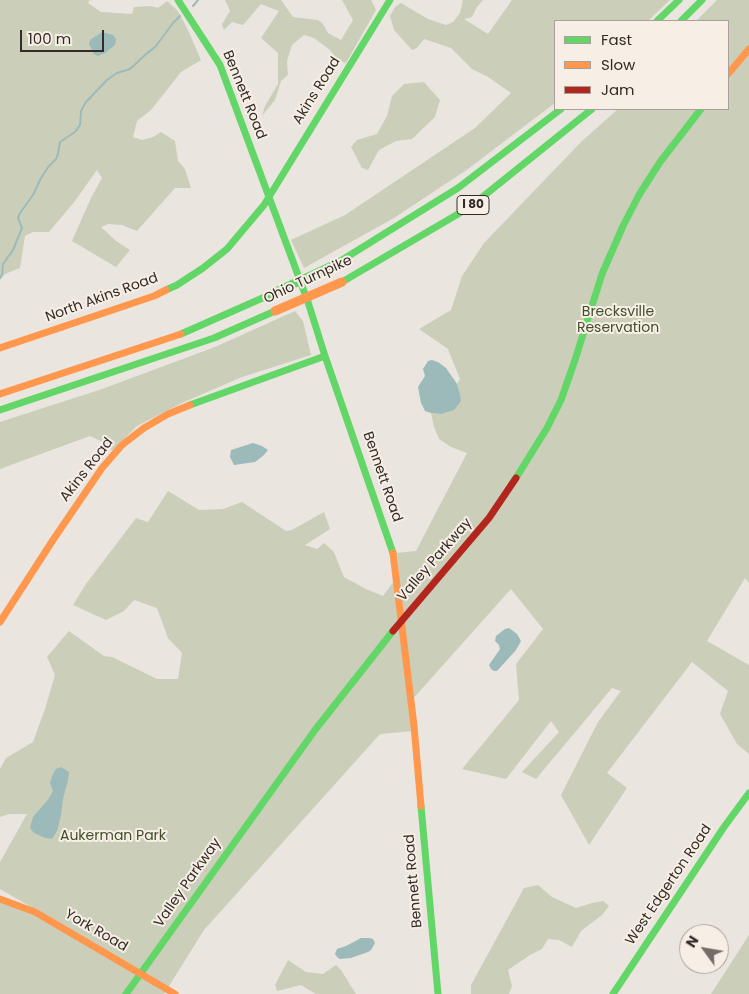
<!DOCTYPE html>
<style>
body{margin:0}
#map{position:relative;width:749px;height:994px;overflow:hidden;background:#eae5df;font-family:Poppins,sans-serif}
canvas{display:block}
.legend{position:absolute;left:554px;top:20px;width:175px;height:90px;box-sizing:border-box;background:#f7efe5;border:1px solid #a9a199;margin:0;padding:6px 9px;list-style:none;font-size:15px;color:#332b27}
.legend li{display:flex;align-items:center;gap:10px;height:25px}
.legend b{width:25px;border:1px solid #a9a199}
.north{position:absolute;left:679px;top:924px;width:50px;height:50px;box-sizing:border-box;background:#f7efe5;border:1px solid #a9a199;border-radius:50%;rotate:302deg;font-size:14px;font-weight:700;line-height:20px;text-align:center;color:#332b27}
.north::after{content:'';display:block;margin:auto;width:18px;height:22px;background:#736c67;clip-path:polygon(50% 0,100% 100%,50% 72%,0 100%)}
.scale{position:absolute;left:20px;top:30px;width:84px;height:22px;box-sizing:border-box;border:2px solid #332b27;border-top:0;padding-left:6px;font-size:15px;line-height:18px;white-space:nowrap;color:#332b27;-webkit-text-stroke:4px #f7efe5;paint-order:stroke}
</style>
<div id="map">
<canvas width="749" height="994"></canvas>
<ul class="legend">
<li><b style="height:6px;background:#63d668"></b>Fast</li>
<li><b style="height:6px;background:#ff974d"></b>Slow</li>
<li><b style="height:6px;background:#b3261e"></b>Jam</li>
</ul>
<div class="north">N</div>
<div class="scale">100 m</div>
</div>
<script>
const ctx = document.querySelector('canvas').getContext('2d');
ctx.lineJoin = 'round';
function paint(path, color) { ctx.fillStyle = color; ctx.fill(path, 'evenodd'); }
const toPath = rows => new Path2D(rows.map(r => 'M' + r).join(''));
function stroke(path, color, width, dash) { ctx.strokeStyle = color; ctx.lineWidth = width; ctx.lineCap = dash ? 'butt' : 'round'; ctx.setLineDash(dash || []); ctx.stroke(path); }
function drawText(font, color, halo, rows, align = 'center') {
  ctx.font = font + ' Poppins,sans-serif'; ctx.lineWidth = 4; ctx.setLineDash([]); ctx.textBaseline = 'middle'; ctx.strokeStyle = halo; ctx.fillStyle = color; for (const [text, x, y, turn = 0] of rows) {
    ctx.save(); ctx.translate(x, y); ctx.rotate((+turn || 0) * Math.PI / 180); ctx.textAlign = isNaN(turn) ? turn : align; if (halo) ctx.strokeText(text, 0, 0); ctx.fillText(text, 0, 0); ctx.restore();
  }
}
const green = toPath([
 [0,0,90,0,88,3,101,12,132,14,134,7,150,6,158,8,167,1,178,11,187,28,201,60,181,72,151,110,137,121,133,137,142,140,153,137,161,132,175,141,178,161,185,169,191,188,175,188,137,231,122,225,108,224,101,227,116,241,130,250,116,267,72,241,91,198,102,178,97,170,75,201,49,232,33,232,25,236,20,268,5,274,0,280],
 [225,0,281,0,293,17,318,20,323,24,328,33,341,40,353,20,342,0,371,0,376,10,346,63,339,61,330,50,314,38,304,35,292,45,287,61,288,75,281,81,275,100,262,116,265,106,278,84,278,53,261,38,279,11,261,4,243,25,232,22,224,30,222,24,230,11],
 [463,0,483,0,477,7,472,17,464,19,488,34,512,0,670,0,648,21,555,21,555,103,468,169,394,218,304,268,291,240,345,215,475,128,511,93,488,77,472,69,451,48,424,39,417,48,412,50,394,30,390,16,395,7,401,3,428,19,446,25,453,22,460,13],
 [717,0,749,0,749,583,745,578,707,641,749,665,749,754,737,744,720,714,728,691,692,662,607,773,627,788,589,845,561,795,598,722,621,691,612,688,536,779,522,772,559,732,551,721,506,779,462,769,519,700,516,664,543,629,511,589,411,701,413,731,380,734,204,930,164,994,0,994,0,897,33,908,0,889,0,862,27,814,9,814,0,817,0,769,6,758,33,742,45,709,55,675,47,657,69,631,104,656,112,657,157,679,178,679,182,653,168,638,157,608,134,600,124,611,106,620,73,605,86,584,136,518,148,522,168,491,199,510,223,509,242,502,286,531,292,530,324,512,330,529,305,545,317,549,324,543,334,552,344,577,366,589,383,596,399,574,397,553,416,551,467,453,451,447,439,439,434,427,431,413,441,414,460,394,457,384,460,379,448,349,419,329,451,310,462,276,484,243,581,142,618,109,728,109,728,21,696,21],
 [424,82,440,100,435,117,412,139,396,141,379,150,368,170,362,168,351,147,357,140,377,134,387,116,392,96,404,84],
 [295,311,303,321,311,355,242,377,184,402,137,426,112,451,107,444,90,436,0,469,0,422,102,389,215,347],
 [538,885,552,897,576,908,592,903,603,901,609,906,602,915,581,931,572,947,559,940,548,939,542,949,530,955,508,970,512,986,509,994,471,994,471,985,524,888],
 [749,935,749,994,711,994],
 [288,960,306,972,323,974,336,965,341,970,356,994,316,994,301,985,277,991,275,985]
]);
const water = toPath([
 [102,32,113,35,116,39,115,45,105,53,98,56,94,54,89,44,90,40],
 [432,360,438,362,446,368,457,384,460,394,461,401,454,410,441,414,431,413,425,411,421,403,418,387,425,376,423,369,428,361],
 [253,443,262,446,268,450,264,455,255,462,234,465,230,457,231,450],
 [509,628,517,634,521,641,516,650,497,671,494,671,491,669,489,665,500,649,499,645,495,641,496,636,505,629],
 [61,767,69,772,68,780,63,799,61,815,57,831,52,839,45,838,34,833,30,828,33,817,47,801,53,791,50,783,52,776,56,769],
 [361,938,369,938,373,939,375,943,371,950,368,952,351,958,340,959,338,958,335,954,337,949,346,946]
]);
const stream = toPath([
 [193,6,198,0],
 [0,278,2,275,3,264,13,250,22,228,18,218,20,213,33,195,41,178,48,167,56,159,58,154,60,142,75,132,80,125,81,111,86,102,107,80,117,73,130,69,145,55,156,46,173,23,180,16]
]);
const fast = toPath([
 [178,0,220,65,308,302,325,356,393,553],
 [657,21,679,0],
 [681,21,702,0],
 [334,265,458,188,561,109],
 [342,282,470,207,592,109],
 [166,290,177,285,203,268,227,249,264,205,390,0],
 [181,334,267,296],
 [190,405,325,356],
 [0,410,214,338,275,311],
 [516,478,547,428,561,400,575,360,602,274,623,226,639,195,660,162,701,109],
 [421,806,438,994],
 [126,994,315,730,393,631],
 [613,994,724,827,749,793]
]);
const slow = toPath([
 [728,74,749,49],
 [0,348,154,296,166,290],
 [0,394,181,334],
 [393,553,414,726,421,806],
 [0,622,53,540,102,468,122,445,144,428,168,414,190,405],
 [0,899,35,912,175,994]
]);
const jam = toPath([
 [393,631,489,518,516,478]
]);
const fastBridge = toPath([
 [267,296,334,265]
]);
const slowBridge = toPath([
 [275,311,342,282]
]);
const shields = [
 [473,205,32]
];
const shieldNames = [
 ["I 80",473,205]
];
const streetNames = [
 ["Akins Road",317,91,-58],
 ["Bennett Road",244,95,68],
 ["Ohio Turnpike",308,280,-25],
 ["North Akins Road",102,298,-20],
 ["Akins Road",87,470,-52],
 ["Bennett Road",382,477,71],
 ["Valley Parkway",435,560,-49],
 ["Bennett Road",414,881,-95],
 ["Valley Parkway",188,883,-55],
 ["West Edgerton Road",669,885,-56],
 ["York Road",96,931,30]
];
const parkNames = [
 ["Brecksville",618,312],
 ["Reservation",618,328],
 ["Aukerman Park",113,836]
];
paint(green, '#cbcfba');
paint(water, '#9cbaba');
stroke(stream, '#9cbaba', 2);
stroke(fast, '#63d668', 7);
stroke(slow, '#ff974d', 7);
stroke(jam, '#b3261e', 7);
stroke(fastBridge, '#63d668', 9);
stroke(slowBridge, '#ff974d', 9);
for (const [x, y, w] of shields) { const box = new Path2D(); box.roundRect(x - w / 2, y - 9.5, w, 19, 4); ctx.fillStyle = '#f7efe5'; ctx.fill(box); stroke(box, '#332b27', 1); }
drawText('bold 12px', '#332b27', null, shieldNames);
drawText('14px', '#332b27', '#f7efe5', streetNames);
drawText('14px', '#424f2c', '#f7efe5', parkNames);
</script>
